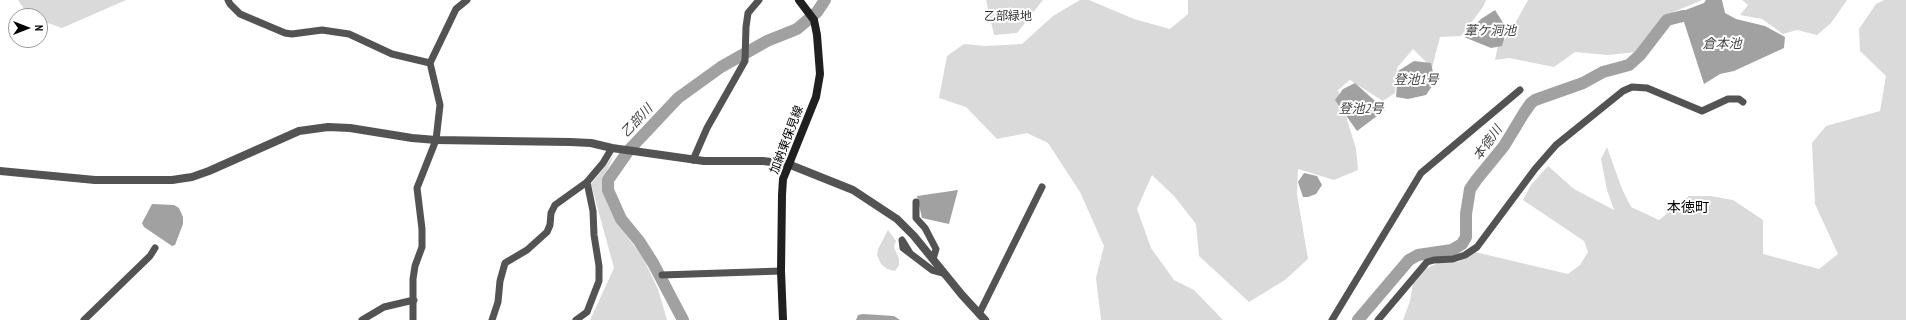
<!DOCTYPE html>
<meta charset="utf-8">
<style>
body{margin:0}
#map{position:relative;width:1906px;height:320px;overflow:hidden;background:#fff;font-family:"PT Sans Narrow",sans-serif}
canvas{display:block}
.north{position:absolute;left:8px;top:8px;width:40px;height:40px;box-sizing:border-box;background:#fff;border:1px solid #999;border-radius:50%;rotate:90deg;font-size:11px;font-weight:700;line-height:16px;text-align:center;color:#000}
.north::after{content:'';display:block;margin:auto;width:14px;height:18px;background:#000;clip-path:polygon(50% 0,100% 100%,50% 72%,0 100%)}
</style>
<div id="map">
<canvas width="1906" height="320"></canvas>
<div class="north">N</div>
</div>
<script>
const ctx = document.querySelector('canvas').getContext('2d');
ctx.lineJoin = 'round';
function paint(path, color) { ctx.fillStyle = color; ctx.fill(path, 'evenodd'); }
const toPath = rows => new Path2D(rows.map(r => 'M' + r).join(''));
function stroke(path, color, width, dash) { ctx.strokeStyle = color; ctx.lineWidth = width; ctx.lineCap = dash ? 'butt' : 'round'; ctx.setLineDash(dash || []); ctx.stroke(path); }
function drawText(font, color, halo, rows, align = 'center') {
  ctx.font = font + ' "PT Sans Narrow","Noto Sans JP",sans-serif'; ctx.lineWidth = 4; ctx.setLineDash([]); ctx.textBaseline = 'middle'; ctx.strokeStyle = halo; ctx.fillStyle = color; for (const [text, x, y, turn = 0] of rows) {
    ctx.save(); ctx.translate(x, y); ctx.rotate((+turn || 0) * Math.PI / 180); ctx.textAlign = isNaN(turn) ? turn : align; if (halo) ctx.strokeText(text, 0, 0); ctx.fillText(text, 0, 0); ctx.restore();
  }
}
const green = toPath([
 [18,0,126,0,62,28,40,20,40,16,33,16,27,13],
 [986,0,1043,0,1017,33,994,35],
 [1080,0,1089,0,1134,19,1170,29,1188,14,1188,0,1486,0,1483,7,1461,36,1440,37,1432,68,1413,49,1397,68,1395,93,1383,101,1350,80,1338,90,1356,149,1358,170,1334,180,1298,169,1297,194,1308,259,1285,280,1249,302,1199,256,1196,224,1174,196,1152,175,1137,209,1151,248,1174,280,1194,290,1223,320,1101,320,1096,278,1104,246,1080,192,1048,143,1027,133,997,139,966,107,939,98,947,56,964,44,985,46,1022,44,1053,16],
 [1528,0,1702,0,1664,16,1636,52,1608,55,1575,52,1554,67,1509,58,1495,60,1498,46,1508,36],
 [1742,0,1847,0,1831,23,1817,35,1797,30,1783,34,1762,19,1740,15,1748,5],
 [1884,0,1906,0,1906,320,1403,320,1410,301,1413,283,1425,269,1438,263,1458,262,1475,252,1568,274,1580,265,1588,252,1584,241,1523,200,1531,185,1548,166,1574,189,1614,210,1607,190,1601,159,1607,147,1622,189,1631,207,1659,220,1689,196,1710,196,1733,200,1763,220,1763,254,1819,269,1838,254,1815,204,1812,143,1826,126,1880,111,1886,76,1860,51,1859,29,1876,4],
 [614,155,603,180,604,194,621,228,643,258,658,289,667,320,590,320,614,268,591,184],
 [888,230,896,241,894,247,899,259,899,265,895,271,887,269,881,264,877,255,878,249]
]);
const water = toPath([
 [1706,0,1722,0,1725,13,1736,19,1765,26,1785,37,1784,48,1734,71,1720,74,1704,84,1684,22,1683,11,1704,3],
 [1495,10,1507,29,1502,46,1491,48,1464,37,1481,19],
 [1414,61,1431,63,1435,82,1426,95,1408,99,1396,97,1398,71],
 [1355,83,1385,110,1357,131,1335,100,1343,89],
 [1304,173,1317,176,1322,185,1316,194,1308,197,1303,197,1298,182],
 [958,190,949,224,922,218,917,196],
 [152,204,174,205,179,208,183,217,183,224,175,245,172,246,144,227,142,223],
 [863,314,894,316,900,320,856,320,858,315]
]);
const river = toPath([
 [683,320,653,263,639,241,621,219,608,190,608,180,629,150,678,98,721,67,767,41,797,29,817,12,825,0],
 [1358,320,1409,260,1418,255,1452,250,1462,244,1466,237,1466,214,1470,189,1477,179,1504,146,1524,113,1531,103,1535,100,1583,83,1603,72,1629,65,1640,55,1667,20,1683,16]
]);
const minor = toPath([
 [228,0,230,4,240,14,285,33,292,34,322,30,349,34,392,54,430,63],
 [693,160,707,128,745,61,746,27,748,13,759,0],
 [916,202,916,218,925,228,936,249,933,259],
 [910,253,902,240,903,248,932,270,943,273],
 [662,275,781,271],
 [979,314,1042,187],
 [84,320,150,256,155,248],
 [362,320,384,307,414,300],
 [413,320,413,279,415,266,422,247,422,229,417,188,436,140,440,105,430,63,456,9,467,0],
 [492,320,498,302,500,281,505,263,527,250,547,232,550,225,551,213,555,205,587,182,603,163,612,148],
 [576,320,587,312,599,281,599,266,594,235,593,211,587,182],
 [1332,320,1421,173,1520,90],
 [1378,320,1427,262,1434,260,1453,259,1465,255,1477,247,1535,169,1556,145,1623,91,1632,87,1647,88,1702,111,1728,99,1739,99,1743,102]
]);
const tertiary = toPath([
 [0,171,95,180,172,180,192,177,209,171,299,131,328,127,350,128,412,138,436,140,570,142,591,143,612,148,704,161,763,161,788,164,853,190,897,219,914,236,962,295,985,320]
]);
const secondary = toPath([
 [783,320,781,271,782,195,783,179,816,97,820,74,817,35,814,20,799,0]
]);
const parkNames = [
 ["乙部緑地",1008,17]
];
const streetNames = [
 ["加納東保見線",787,140,-69]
];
const waterNames = [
 ["葦ケ洞池",1490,31],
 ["倉本池",1722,44],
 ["登池1号",1416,80],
 ["登池2号",1361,109],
 ["乙部川",637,121,-47],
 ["本徳川",1488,143,-54]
];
const quarterNames = [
 ["本徳町",1688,208]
];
paint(green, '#dadada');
paint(water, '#a1a1a1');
stroke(river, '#a1a1a1', 12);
stroke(minor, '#535353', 7);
stroke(tertiary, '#535353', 8);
stroke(secondary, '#202020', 8);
drawText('12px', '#313131', '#fff', parkNames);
drawText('12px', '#000', '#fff', streetNames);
drawText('italic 13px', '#424242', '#fff', waterNames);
drawText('14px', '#000', '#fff', quarterNames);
</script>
